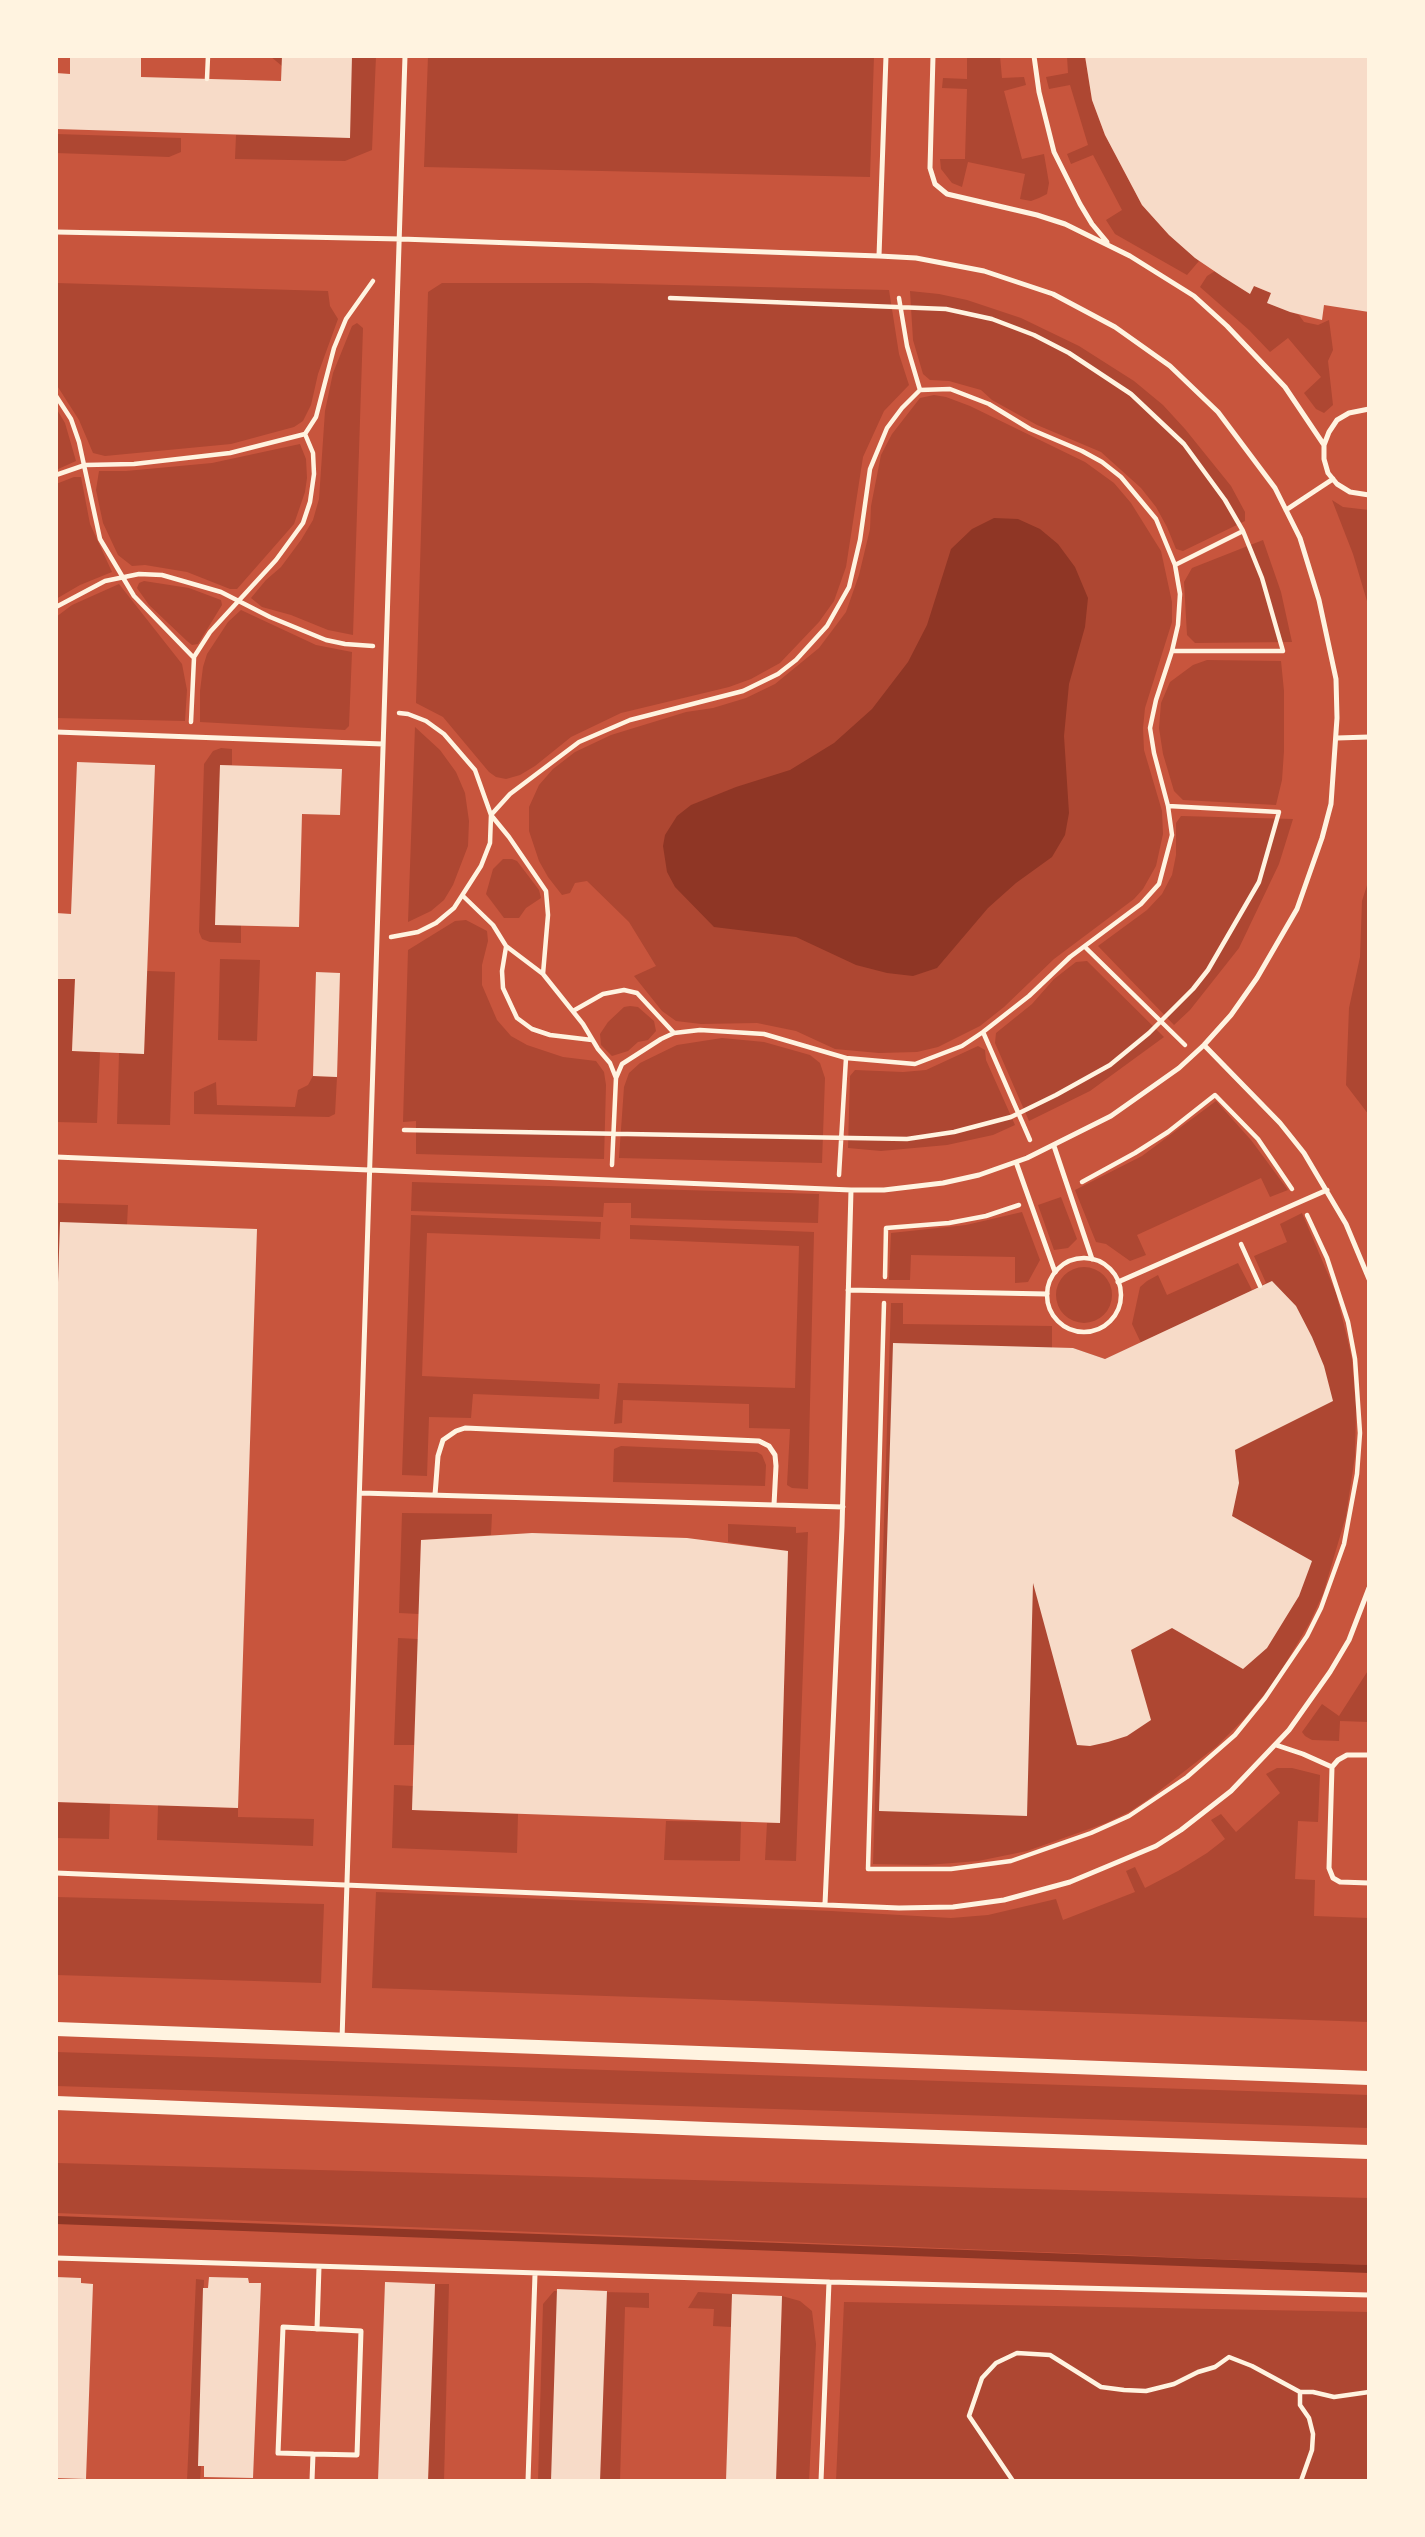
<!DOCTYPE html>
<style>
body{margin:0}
#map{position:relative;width:1425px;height:2537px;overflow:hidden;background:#c8553d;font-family:"PT Serif",serif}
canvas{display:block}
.frame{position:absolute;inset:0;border:58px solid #fff3e0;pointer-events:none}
</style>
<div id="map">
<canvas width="1425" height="2537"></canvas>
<div class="frame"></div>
</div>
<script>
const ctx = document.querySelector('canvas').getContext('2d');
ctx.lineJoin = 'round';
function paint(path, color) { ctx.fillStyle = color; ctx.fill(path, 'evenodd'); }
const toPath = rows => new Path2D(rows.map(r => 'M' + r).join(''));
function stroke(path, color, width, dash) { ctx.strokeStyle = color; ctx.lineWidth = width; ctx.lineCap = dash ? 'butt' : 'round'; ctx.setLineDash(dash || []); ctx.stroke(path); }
const green = toPath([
 [270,56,376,56,372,150,345,161,235,159,236,135,280,136,282,66],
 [428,56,874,56,870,177,424,167],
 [967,56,1000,56,1002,78,1024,77,1026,85,1004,91,1022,159,1044,154,1049,183,1047,194,1039,198,1031,201,1020,199,1025,174,968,162,962,187,952,183,941,169,940,159,965,159,967,89,942,88,943,78,967,79],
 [1067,56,1085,56,1092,100,1105,135,1142,205,1169,235,1199,261,1187,275,1115,234,1106,220,1122,210,1093,155,1071,164,1067,154,1088,145,1070,85,1049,89,1046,77,1068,73],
 [56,134,181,138,181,152,169,157,56,153],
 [1215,271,1250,294,1254,286,1271,293,1268,303,1299,315,1304,322,1318,325,1329,320,1333,350,1328,361,1333,405,1324,413,1316,409,1304,393,1321,377,1288,338,1270,352,1249,330,1200,287,1207,276],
 [56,283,328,291,330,306,338,319,318,374,311,405,303,421,294,427,231,444,105,456,93,453,79,420,56,384],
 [442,283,588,283,889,290,899,354,909,385,884,411,863,457,846,567,834,601,819,622,780,663,751,679,729,687,621,713,571,737,535,766,520,775,506,779,496,777,489,772,443,717,416,703,428,292],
 [910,291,939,294,967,300,1021,318,1079,346,1134,381,1163,405,1185,429,1231,486,1245,512,1245,521,1183,551,1176,549,1167,527,1156,507,1141,488,1101,452,1037,425,992,400,981,390,949,381,930,380,923,374,913,340],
 [357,323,363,328,353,635,328,630,291,615,262,607,251,598,266,580,281,567,301,540,313,520,319,499,325,411,333,373,352,326],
 [934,395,946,397,970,406,1085,462,1114,483,1131,503,1161,551,1172,602,1172,622,1145,708,1143,728,1144,750,1162,811,1163,834,1156,866,1143,889,1134,899,1054,959,1004,1007,980,1026,938,1047,917,1052,879,1053,835,1049,796,1031,757,1023,701,1024,676,1021,662,1011,634,976,656,966,629,922,587,881,575,883,570,893,562,895,548,877,539,861,529,831,529,807,539,785,553,769,575,752,611,735,686,712,713,708,746,698,775,684,819,648,846,612,859,575,870,529,871,506,881,455,892,434,920,398],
 [56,408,65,423,76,461,56,470],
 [300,444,306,459,307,478,305,492,294,524,237,589,230,589,187,572,145,565,132,566,118,555,103,523,96,490,99,471,126,471,212,463],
 [74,477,81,477,90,524,112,572,80,585,56,599,56,484],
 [1332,500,1343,507,1369,510,1369,608,1353,554],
 [1263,540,1281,592,1292,642,1195,643,1187,635,1184,582,1192,568],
 [144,581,189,588,221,600,222,605,198,644,192,645,187,641,149,605,137,588,139,583],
 [119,584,182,664,187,690,185,721,56,718,56,617,72,605],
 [241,610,316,645,352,652,349,726,345,730,200,722,200,691,203,667,207,654,228,622],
 [1207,660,1281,661,1284,691,1284,751,1282,780,1276,805,1183,800,1174,791,1163,754,1159,728,1161,703,1170,682,1193,665],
 [415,727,440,750,456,772,465,793,469,821,468,846,453,885,444,900,431,911,408,922],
 [221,748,232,749,232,765,220,765,215,924,241,925,241,943,210,942,202,939,199,932,204,764,213,751],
 [1181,816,1293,819,1279,864,1239,948,1190,1010,1174,1025,1098,946,1147,910,1162,894,1172,875,1176,855,1176,823],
 [503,859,512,859,517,861,539,890,541,898,526,908,519,918,504,918,486,894,493,869],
 [1369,879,1369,1115,1346,1085,1349,1008,1360,957,1362,901],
 [466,920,487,931,488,941,482,965,482,985,497,1020,511,1036,527,1045,563,1057,596,1061,604,1072,606,1085,604,1159,416,1154,416,1121,403,1122,408,950,455,921],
 [220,959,260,960,257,1041,218,1040],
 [1087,961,1164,1037,1090,1091,1029,1121,995,1043,996,1033,1032,1004,1054,979,1076,962],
 [147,971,175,972,170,1125,117,1124,119,1053,144,1053],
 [56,979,75,979,72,1051,100,1052,97,1123,56,1122],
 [630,1006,638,1007,654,1021,656,1031,648,1040,638,1042,628,1051,612,1056,601,1045,600,1034,608,1022,624,1007],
 [722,1038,764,1042,810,1055,820,1063,825,1078,822,1163,619,1158,624,1087,629,1073,640,1063,677,1045],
 [978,1046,985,1050,986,1060,1015,1125,993,1135,947,1145,881,1151,848,1148,850,1076,855,1070,903,1072,926,1070],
 [313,1076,337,1077,335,1114,329,1117,194,1114,194,1092,216,1082,217,1105,295,1107,298,1090,308,1085],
 [1216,1101,1251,1140,1288,1190,1270,1197,1261,1178,1137,1235,1146,1255,1130,1261,1106,1244,1096,1242,1075,1190,1142,1156],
 [412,1182,819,1194,818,1223,631,1218,631,1203,604,1203,603,1217,411,1211],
 [1061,1197,1077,1239,1068,1248,1054,1250,1038,1205],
 [56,1203,128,1205,127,1225,56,1342],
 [1022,1212,1040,1260,1028,1282,1015,1283,1015,1257,911,1255,910,1280,889,1280,891,1233,966,1225],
 [1302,1213,1336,1293,1347,1337,1352,1359,1356,1408,1355,1456,1346,1516,1323,1594,1309,1624,1275,1681,1245,1718,1217,1746,1150,1798,1129,1812,1106,1823,1027,1851,978,1861,927,1865,873,1864,891,1303,903,1303,903,1324,1052,1326,1052,1348,1073,1348,1105,1359,1141,1343,1132,1324,1140,1287,1147,1281,1158,1275,1167,1295,1238,1263,1252,1290,1266,1283,1254,1256,1287,1242,1280,1224],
 [411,1215,601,1222,600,1239,427,1233,422,1376,600,1384,599,1399,473,1394,471,1418,429,1417,427,1476,402,1475],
 [630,1225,814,1232,808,1489,792,1488,787,1485,790,1429,749,1428,749,1404,623,1400,622,1423,614,1424,618,1383,795,1388,799,1246,630,1239],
 '1056 1295a28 28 0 1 1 56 0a28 28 0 1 1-56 0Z',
 [621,1446,757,1452,762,1455,766,1465,765,1486,613,1482,614,1449],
 [402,1513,492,1514,491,1535,421,1540,419,1614,399,1613],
 [728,1524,796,1527,796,1533,808,1532,796,1861,765,1860,767,1823,780,1823,788,1551,728,1542],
 [398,1638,418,1639,415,1745,394,1745],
 [1369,1669,1369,1722,1340,1721,1339,1741,1312,1740,1305,1736,1302,1732,1322,1704,1339,1716],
 [1277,1768,1292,1768,1320,1775,1318,1822,1298,1821,1295,1879,1315,1880,1314,1916,1369,1918,1369,2022,372,1988,376,1892,831,1911,951,1918,988,1915,1056,1899,1063,1920,1135,1892,1126,1871,1135,1867,1145,1888,1178,1871,1207,1853,1225,1839,1211,1820,1221,1814,1236,1832,1280,1793,1266,1774],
 [394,1785,413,1786,412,1810,518,1814,517,1853,392,1848],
 [56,1802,110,1804,109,1839,56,1838],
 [158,1805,238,1808,238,1817,314,1819,313,1846,157,1840],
 [666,1821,741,1822,740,1861,664,1860],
 [56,1897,324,1904,321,1983,56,1975],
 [56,2052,1369,2095,1369,2128,56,2086],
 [56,2163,1369,2198,1369,2265,56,2213],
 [196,2279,204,2280,198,2466,201,2466,200,2481,187,2481],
 [435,2284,449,2284,444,2481,428,2481],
 [554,2291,649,2293,649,2308,625,2307,620,2481,538,2481,543,2304],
 [698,2292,732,2294,731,2327,713,2326,714,2309,688,2308],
 [782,2296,800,2301,812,2311,816,2344,809,2481,776,2481],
 [844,2302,1369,2312,1369,2481,836,2481]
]);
const water = toPath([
 [994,518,1018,519,1040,529,1058,544,1075,567,1088,598,1085,627,1069,684,1064,736,1069,813,1065,835,1052,857,1016,883,988,908,937,968,913,976,887,973,856,965,796,937,714,927,675,887,667,872,663,846,665,835,677,816,691,805,736,787,790,770,834,743,872,709,908,662,927,625,951,549,972,529]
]);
const stream = toPath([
 [56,2220,1369,2269]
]);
const building = toPath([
 [70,56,141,56,141,77,281,81,282,56,352,56,350,138,56,129,56,73,70,74],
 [1085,56,1369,56,1369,312,1324,305,1322,320,1290,312,1267,303,1271,293,1254,286,1250,294,1223,277,1195,258,1169,235,1142,205,1105,135,1092,100],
 [77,762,155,765,144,1054,72,1051,75,979,56,979,56,913,71,914],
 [220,765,342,769,340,815,302,814,299,927,215,925],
 [316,972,340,973,337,1077,313,1076],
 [60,1222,257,1229,238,1808,56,1802,56,1342],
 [1272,1281,1296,1306,1312,1337,1324,1366,1333,1401,1235,1450,1239,1483,1232,1516,1312,1561,1299,1596,1267,1648,1243,1669,1172,1628,1131,1650,1151,1720,1127,1736,1108,1742,1090,1746,1077,1745,1033,1583,1027,1816,879,1811,893,1343,1073,1348,1105,1359],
 [532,1533,687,1538,788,1551,780,1823,412,1810,421,1540],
 [56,2277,81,2278,81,2283,93,2284,86,2479,56,2478],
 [209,2277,248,2278,249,2283,261,2283,253,2478,204,2477,204,2466,198,2466,203,2288,208,2288],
 [385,2282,435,2284,428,2481,378,2481],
 [557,2289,607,2291,600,2481,551,2481],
 [732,2294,782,2296,776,2481,726,2481]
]);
const path = toPath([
 [207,79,208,56],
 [670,298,946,309,992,319,1034,335,1069,353,1131,394,1184,444,1225,500,1243,531,1262,578,1283,651,1172,651],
 [899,298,907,346,920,390],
 [56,396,71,419,79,442,100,539,134,596,194,658,191,722],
 [56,475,85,465,134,464,230,453,305,434,316,417,334,348,346,319,373,281],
 [1175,565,1243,531],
 [56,607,105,581,139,574,162,575,221,592,270,617,326,640,345,644,373,646],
 [194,657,210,632,276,560,303,523,310,502,314,474,313,453,305,434],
 [463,896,493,925,506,946,543,974,583,1024,598,1049,610,1063,616,1078,612,1165],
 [391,937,418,932,436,923,454,908,481,866,490,843,491,815,475,770,444,734,426,721,408,714,399,713],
 [506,947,502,971,503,988,517,1018,532,1029,550,1035,592,1040],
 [1086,948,1185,1045],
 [543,974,548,915,546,891,509,837,491,815,510,794,579,742,630,720,743,691,778,674,796,660,827,626,849,587,860,540,870,469,887,428,902,408,920,390,950,389,989,404,1030,429,1082,451,1102,462,1121,477,1156,519,1175,565,1180,594,1178,625,1172,651,1156,700,1150,728,1154,753,1168,806,1172,835,1159,884,1141,904,1070,957,1029,996,983,1032,962,1046,915,1064,846,1058],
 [573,1011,603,994,624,990,637,993,674,1033],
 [983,1032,1030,1140],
 [616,1078,622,1064,661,1039,674,1033,700,1030,764,1034,846,1058,839,1175],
 [404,1130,907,1139,954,1132,1011,1117,1056,1095,1110,1065,1149,1033,1193,989,1208,970,1259,882,1279,812,1168,806],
 [1082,1182,1135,1153,1168,1132,1215,1095,1258,1139,1292,1189],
 [1241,1244,1260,1286],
 '1047 1295a37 37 0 1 1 74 0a37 37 0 1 1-74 0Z',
 [885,1277,886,1228,949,1223,986,1216,1019,1205],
 [884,1303,868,1869,951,1869,1011,1861,1091,1833,1129,1816,1187,1777,1235,1735,1265,1698,1307,1636,1321,1608,1344,1544,1357,1474,1360,1433,1355,1359,1348,1322,1327,1258,1307,1215],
 [1300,2392,1300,2405,1309,2418,1313,2434,1312,2450,1301,2481],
 [1013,2481,969,2416,982,2378,996,2363,1017,2353,1050,2355,1101,2387,1124,2390,1146,2391,1174,2384,1198,2372,1215,2367,1229,2357,1252,2366,1300,2392,1313,2392,1334,2397,1369,2392]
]);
const service = toPath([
 [933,56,930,168,935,184,947,194,1037,215,1065,224,1130,256,1194,296,1227,326,1285,387,1324,445],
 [1034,56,1039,92,1054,152,1080,204,1092,224,1107,242],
 [56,232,401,239,879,256,916,258,984,271,1053,294,1115,327,1170,366,1218,412,1275,488,1300,538,1319,600,1336,679,1337,718,1331,804,1322,838,1297,909,1257,978,1231,1015,1204,1045,1179,1068,1111,1116,1027,1158,979,1175,943,1183,884,1190,851,1190,56,1157],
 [879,256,886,56],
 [1369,409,1349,413,1337,420,1329,432,1324,445,1324,459,1328,473,1337,484,1350,492,1369,495],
 [1286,510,1333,479],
 [56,732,383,744],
 [1337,738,1369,737],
 [1204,1045,1280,1123,1304,1153,1346,1224,1369,1279],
 [1054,1146,1092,1259],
 [1016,1162,1055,1272],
 [1118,1282,1327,1190],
 [848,1290,1047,1294],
 [361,1493,843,1507],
 [435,1495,438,1456,443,1440,456,1431,465,1428,759,1441,769,1446,775,1455,776,1466,774,1505],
 [1276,1745,1303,1754,1332,1767],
 [1369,1755,1347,1755,1338,1760,1332,1767,1329,1868,1333,1878,1340,1882,1369,1883],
 [56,1873,899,1908,953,1907,1004,1900,1070,1882,1156,1846,1181,1830,1231,1791,1289,1730,1330,1672,1349,1640,1369,1588],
 [825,1904,842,1527,851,1190],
 [342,2040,405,56],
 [56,2258,829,2282,1369,2295],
 [317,2329,319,2267],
 [312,2481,313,2454,357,2455,361,2331,283,2327,278,2453,313,2454],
 [528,2481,535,2274],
 [821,2481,829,2282]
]);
const secondary = toPath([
 [56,2029,1369,2078],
 [56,2103,708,2129,1369,2152]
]);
paint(green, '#ae4732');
paint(water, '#8f3625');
stroke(stream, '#8f3625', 8);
paint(building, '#f7dbc8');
stroke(path, '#fff3e0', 4.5);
stroke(service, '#fff3e0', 5);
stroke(secondary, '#fff3e0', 14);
</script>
